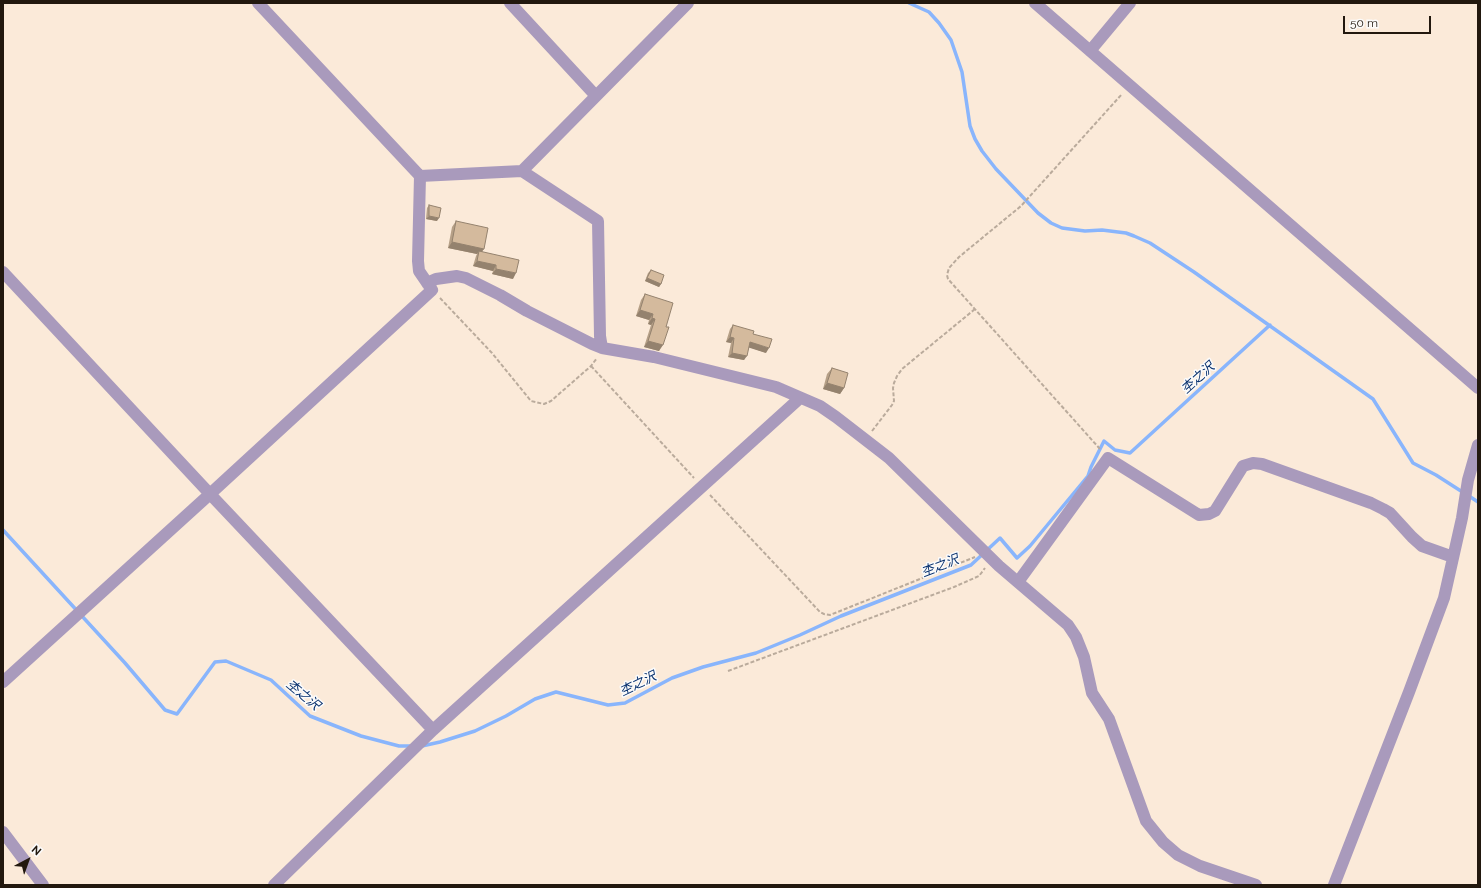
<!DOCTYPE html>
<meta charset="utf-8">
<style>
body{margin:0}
#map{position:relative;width:1481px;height:888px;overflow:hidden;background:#fbead9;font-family:Raleway,sans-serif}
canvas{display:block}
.frame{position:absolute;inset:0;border:4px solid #22180e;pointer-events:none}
.north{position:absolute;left:8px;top:840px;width:40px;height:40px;-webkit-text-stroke:3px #fbfbfb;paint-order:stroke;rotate:41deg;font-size:11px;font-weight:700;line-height:16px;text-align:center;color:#22180e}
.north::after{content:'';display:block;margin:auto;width:14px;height:18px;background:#22180e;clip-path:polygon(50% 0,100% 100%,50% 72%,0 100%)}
.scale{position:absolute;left:1343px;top:16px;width:88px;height:18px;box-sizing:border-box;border:2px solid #22180e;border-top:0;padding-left:5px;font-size:12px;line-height:14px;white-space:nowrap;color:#22180e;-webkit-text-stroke:3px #fbfbfb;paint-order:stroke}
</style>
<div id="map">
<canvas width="1481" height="888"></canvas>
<div class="frame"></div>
<div class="north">N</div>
<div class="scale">50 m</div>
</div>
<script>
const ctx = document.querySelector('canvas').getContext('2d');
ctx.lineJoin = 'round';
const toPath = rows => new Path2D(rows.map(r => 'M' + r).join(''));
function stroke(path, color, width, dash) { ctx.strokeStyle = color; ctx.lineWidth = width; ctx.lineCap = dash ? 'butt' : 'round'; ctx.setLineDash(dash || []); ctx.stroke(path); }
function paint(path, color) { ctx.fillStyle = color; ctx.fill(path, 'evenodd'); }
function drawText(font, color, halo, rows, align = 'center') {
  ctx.font = font + ' Raleway,"Noto Sans JP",sans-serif'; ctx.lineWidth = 3; ctx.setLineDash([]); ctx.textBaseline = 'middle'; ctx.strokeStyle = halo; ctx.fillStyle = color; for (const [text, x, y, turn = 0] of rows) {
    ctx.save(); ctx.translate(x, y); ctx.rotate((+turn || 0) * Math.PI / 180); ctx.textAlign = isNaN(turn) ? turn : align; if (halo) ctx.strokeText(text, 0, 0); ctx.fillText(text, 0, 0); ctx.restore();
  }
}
const stream = toPath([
 [909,3,929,12,939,23,951,40,962,72,970,126,975,139,982,151,996,169,1038,213,1051,223,1062,228,1085,231,1102,230,1126,233,1134,236,1150,243,1194,272,1373,399,1413,463,1436,475,1464,493],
 [1469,496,1478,502],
 [3,530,125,663,165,710,177,714,215,662,226,661,271,680,310,716,361,736,399,746,412,746],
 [422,746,440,742,475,731,506,716,535,699,556,692,608,705,625,703,672,678,703,667,756,653,800,635,841,616,971,565,1000,538,1017,558,1030,546,1088,476,1091,467,1104,441,1115,450,1130,453,1270,325]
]);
const path = toPath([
 [440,298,492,353,531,401,544,404,551,401,591,366,597,358],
 [591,366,694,478],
 [872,431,892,405,894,401,893,388,894,383,897,376,902,369,975,309],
 [1100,449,948,279,947,275,949,268,959,257,1021,206,1122,94],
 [710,495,820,612,824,614,830,615,975,557],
 [728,671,954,587,979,576,985,568]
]);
const minor = toPath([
 [510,3,596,96],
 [1035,3,1478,388],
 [1090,51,1130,3],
 [522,171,688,3],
 [420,176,522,171,598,221,600,336,602,348],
 [3,272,210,494,433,730],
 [427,283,436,279,457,276,466,278,500,295,527,311,592,344,602,348,654,357,776,387,820,406,836,417,889,458,999,566,1068,625,1076,637,1084,657,1092,693,1109,719,1146,821,1163,842,1178,855,1200,866,1256,885],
 [1018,582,1108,458,1199,515,1209,514,1215,511,1243,466,1253,463,1262,464,1371,503,1383,509,1390,513,1412,537,1422,546,1453,557],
 [3,682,210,494,432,290,419,271,418,261,420,176,258,3],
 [3,832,43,885],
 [274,885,433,730,800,398],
 [1334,885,1409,692,1444,598,1462,518,1468,480,1478,445]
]);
const wall = toPath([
 [429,205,437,221,426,219,427,208],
 [456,221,484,249,482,251,513,279,492,274,493,271,473,266,476,256,477,254,448,248,452,227],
 [651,270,661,284,659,287,645,281,648,273],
 [645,294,666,327,659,351,644,347,651,325,648,324,649,320,636,316,641,300],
 [733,325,753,334,766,353,749,347,744,360,728,357,731,343,726,342,730,329],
 [832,368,844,388,840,394,823,389,827,374]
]);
const shadedWall = toPath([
 [429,216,439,218,437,221,426,219],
 [452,242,484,249,479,255,479,251,477,254,448,248],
 [477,261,496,265,493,271,473,266],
 [496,269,516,273,513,279,492,274],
 [647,278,661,284,659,287,645,281],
 [640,310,653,314,649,320,636,316],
 [652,318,655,319,651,325,648,324],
 [730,337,734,338,731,343,726,342],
 [648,341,663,345,659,351,644,347],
 [750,342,769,348,766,353,747,347],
 [732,353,747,356,744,360,728,357],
 [827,383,844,388,840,394,823,389]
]);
const building = toPath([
 [429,205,441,208,439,218,429,216,429,205],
 [456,221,488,228,484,249,452,242,456,221],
 [479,251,519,260,516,273,496,269,496,265,477,261,479,251],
 [651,270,664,275,661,284,647,278,651,270],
 [645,294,673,303,666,327,669,327,663,345,648,341,655,319,652,318,653,314,640,310,645,294],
 [733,325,754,331,753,334,772,339,769,348,750,342,747,356,732,353,734,338,730,337,733,325],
 [832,368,848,373,844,388,827,383,832,368]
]);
const waterNames = [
 ["杢之沢",1198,378,-42],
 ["杢之沢",940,566,-21],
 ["杢之沢",638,684,-26],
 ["杢之沢",303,695,40]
];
stroke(stream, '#89b5fc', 3.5);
stroke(path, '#baab9c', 2, [4, 2]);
stroke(minor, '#a99abc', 12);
paint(wall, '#b6a087');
paint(shadedWall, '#94826e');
paint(building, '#d4ba9d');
stroke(building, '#94826e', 1);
drawText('italic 13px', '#09316e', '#fbfbfb', waterNames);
</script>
